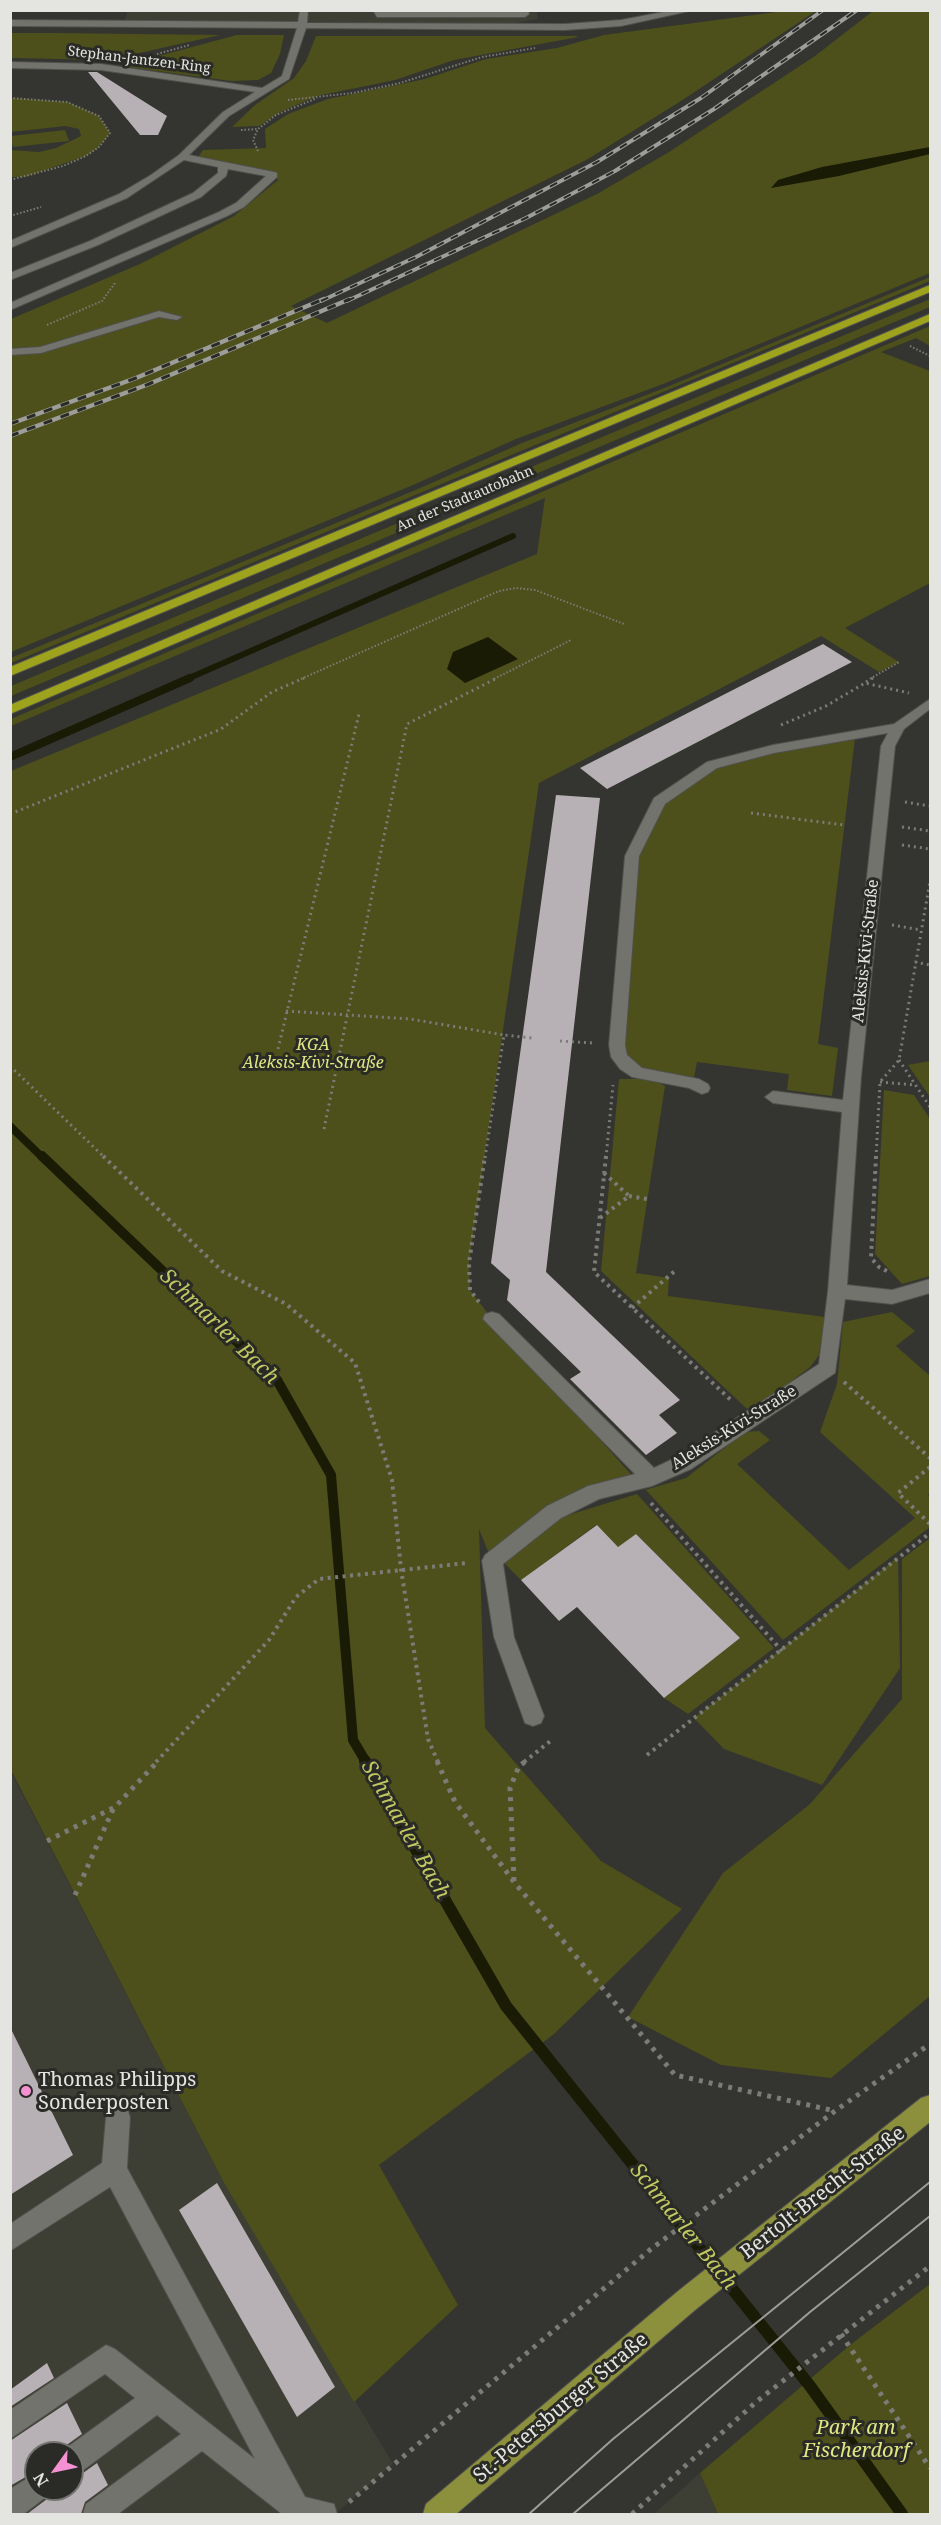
<!DOCTYPE html>
<meta charset="utf-8">
<style>
body{margin:0}
#map{position:relative;width:941px;height:2525px;overflow:hidden;background:#343530;font-family:"Noto Serif",serif}
canvas{display:block}
.frame{position:absolute;inset:0;border:12px solid #e4e5e1;pointer-events:none}
.north{position:absolute;left:24px;top:2441px;width:60px;height:60px;box-sizing:border-box;background:#2a2b26;border:2px solid #747571;border-radius:50%;rotate:237deg;font-size:16px;font-weight:700;line-height:24px;text-align:center;color:#e4e5e1}
.north::after{content:'';display:block;margin:auto;width:21px;height:27px;background:#f591d2;clip-path:polygon(50% 0,100% 100%,50% 72%,0 100%)}
</style>
<div id="map">
<canvas width="941" height="2525"></canvas>
<div class="frame"></div>
<div class="north">N</div>
</div>
<script>
const ctx = document.querySelector('canvas').getContext('2d');
ctx.lineJoin = 'round';
function paint(path, color) { ctx.fillStyle = color; ctx.fill(path, 'evenodd'); }
const toPath = rows => new Path2D(rows.map(r => 'M' + r).join(''));
function stroke(path, color, width, dash) { ctx.strokeStyle = color; ctx.lineWidth = width; ctx.lineCap = dash ? 'butt' : 'round'; ctx.setLineDash(dash || []); ctx.stroke(path); }
function drawText(font, color, halo, rows, align = 'center') {
  ctx.font = font + ' "Noto Serif",serif'; ctx.lineWidth = 6; ctx.setLineDash([]); ctx.textBaseline = 'middle'; ctx.strokeStyle = halo; ctx.fillStyle = color; for (const [text, x, y, turn = 0] of rows) {
    ctx.save(); ctx.translate(x, y); ctx.rotate((+turn || 0) * Math.PI / 180); ctx.textAlign = isNaN(turn) ? turn : align; if (halo) ctx.strokeText(text, 0, 0); ctx.fillText(text, 0, 0); ctx.restore();
  }
}
const built = toPath([
 [128,10,604,11,537,12,538,19,508,24,125,20],
 [10,1770,223,2181,393,2464,335,2514,11,2514],
 [36,2453,72,2453,72,2489,36,2489],
 [700,2473,718,2514,654,2514]
]);
const green = toPath([
 [784,11,816,11,681,101,588,159,291,306,327,323,597,194,669,152,815,56,873,11,930,11,930,273,663,384,516,439,413,485,11,652,11,319,140,264,234,216,278,180,274,175,196,160,203,150,266,148,265,129,288,114,328,99,425,79,486,59,557,48,604,35],
 [10,33,53,33,220,35,108,60,11,58],
 [237,35,284,35,280,54,271,73,258,80,231,81,121,66],
 [316,36,576,36,578,37,454,60,395,80,317,96,280,112,259,126,232,127,255,105,294,78,306,61],
 [11,98,67,102,99,116,110,133,99,147,86,156,25,177,11,177,11,150,39,152,56,148,81,136,79,129,65,126,11,132],
 [65,130,69,141,13,147,11,141,11,136],
 [930,277,930,281,11,663,11,658,418,489,522,443,667,387],
 [930,299,930,307,11,696,11,686],
 [930,326,930,346,916,338,881,352,930,371,930,583,845,628,899,662,879,672,821,636,539,783,469,1263,470,1290,492,1319,645,1490,686,1478,745,1432,759,1431,770,1440,737,1464,849,1570,915,1518,820,1432,837,1384,843,1322,892,1312,915,1331,896,1346,930,1376,930,1493,928,1495,930,1498,930,1527,783,1640,646,1490,633,1482,595,1492,492,1561,479,1529,485,1728,601,1861,682,1909,554,2034,379,2165,458,2305,354,2402,223,2181,11,1770,11,771,537,554,545,498,11,726,11,719],
 [855,738,818,1044,838,1048,832,1096,787,1090,789,1074,697,1062,693,1083,638,1073,617,1045,632,856,659,801,712,765],
 [930,1061,930,1097,908,1065],
 [619,1079,652,1079,665,1086,636,1273,669,1278,668,1296,825,1317,819,1355,810,1367,753,1410,746,1408,601,1271],
 [884,1090,914,1095,930,1119,930,1276,902,1284,875,1254],
 [637,1494,774,1648,688,1714,664,1698,740,1638,636,1534,618,1547,596,1525,521,1580,503,1562,562,1517],
 [930,1538,930,1996,831,2078,721,2065,628,2017,723,1873,809,1805,902,1699,902,1559],
 [898,1557,900,1668,822,1785,724,1749,694,1718],
 [930,2284,930,2514,718,2514,700,2473,850,2345]
]);
const water = toPath([
 [930,147,930,154,839,176,771,188,778,180,822,167],
 [488,637,518,659,465,683,447,669,453,652]
]);
const streamFar3 = toPath([
 [187,679,513,536]
]);
const streamFar2 = toPath([
 [10,757,190,678],
 [10,1126,43,1158]
]);
const streamFar1 = toPath([
 [42,1156,277,1380,331,1475,353,1740,366,1762]
]);
const stream = toPath([
 [365,1761,506,2006,810,2386,902,2514]
]);
const building = toPath([
 [88,72,97,72,167,116,158,135,140,135],
 [823,644,852,662,607,789,580,768],
 [556,795,600,798,546,1272,680,1400,659,1415,677,1433,646,1455,570,1379,581,1372,507,1300,510,1280,491,1263],
 [597,1525,618,1547,636,1534,740,1638,664,1698,577,1607,559,1621,521,1580],
 [10,2027,73,2155,10,2195],
 [217,2183,335,2387,297,2417,179,2210],
 [47,2363,54,2378,10,2407,10,2390],
 [67,2403,82,2434,61,2449,61,2453,36,2453,36,2471,10,2486,10,2441],
 [97,2463,108,2485,85,2502,81,2514,27,2514,47,2499,51,2489,72,2489,72,2476,83,2473]
]);
const pathFar3 = toPath([
 [157,54,190,45],
 [10,98,67,102,99,116,110,133,99,147,86,156,63,166,10,180],
 [288,100,353,93,400,83,482,57,535,48],
 [241,130,258,129],
 [258,151,253,140,258,129,276,115,317,98],
 [10,216,41,207],
 [47,325,102,301,115,283],
 [910,346,930,356],
 [301,679,499,591,516,588,535,590,624,624],
 [494,679,571,640],
 [870,679,899,662]
]);
const pathFar2 = toPath([
 [866,682,873,678],
 [781,725,826,706,865,683,909,693],
 [905,802,930,806],
 [751,813,844,825],
 [10,814,221,729,272,692,304,678],
 [902,827,930,831],
 [902,845,930,849],
 [892,925,921,930],
 [915,962,930,965],
 [286,1011,410,1019,504,1035],
 [560,1041,592,1043],
 [278,1049,359,714],
 [899,1060,930,1107],
 [10,1066,105,1158],
 [880,1082,915,1085],
 [324,1129,407,724,497,678],
 [485,1158,504,1035,532,1038],
 [606,1158,613,1085],
 [876,1158,880,1082,899,1060,930,881]
]);
const pathFar1 = toPath([
 [103,1156,222,1271,286,1304,355,1363,392,1480,401,1569,428,1739,438,1762],
 [606,1156,594,1272,733,1402],
 [876,1156,871,1258,879,1267,891,1273],
 [629,1196,647,1199],
 [600,1218,629,1196,604,1173],
 [479,1302,470,1290,469,1263,485,1156],
 [632,1308,677,1269],
 [844,1382,930,1458],
 [930,1467,898,1493,930,1524],
 [651,1503,782,1651],
 [647,1755,930,1533],
 [156,1762,269,1640,296,1597,319,1579,467,1563],
 [524,1762,553,1739]
]);
const path = toPath([
 [437,1761,455,1802,514,1882,675,2075,835,2111],
 [47,1841,115,1807,158,1761],
 [514,1881,510,1788,519,1766,526,1761],
 [75,1895,114,1807],
 [841,2334,930,2468],
 [349,2502,651,2249,835,2111,930,2044],
 [632,2514,756,2402,930,2266]
]);
const minor = toPath([
 [300,10,308,10,307,23,565,24,621,20,674,10,694,10,621,26,565,30,306,28,289,79,229,116,189,155,274,172,277,173,277,177,244,207,227,216,10,310,10,303,219,212,236,203,266,176,228,169,226,176,201,197,98,245,10,280,10,273,90,241,193,193,218,173,218,167,184,160,127,198,10,248,10,241,119,194,151,175,179,155,223,112,255,92,101,70,10,68,10,62,101,64,262,88,282,76,297,28,10,26,10,20,298,22,300,10],
 [373,10,528,10,529,14,525,17,377,17,373,10],
 [159,311,182,317,177,320,159,317,41,353,10,355,10,349,40,347,159,311],
 [930,699,930,709,904,729,895,746,861,1077,847,1285,892,1290,930,1279,930,1293,892,1304,845,1299,835,1373,691,1469,652,1486,599,1499,561,1518,503,1564,514,1637,544,1716,541,1723,533,1726,525,1723,494,1637,482,1561,485,1555,547,1506,588,1486,635,1474,483,1319,485,1314,492,1312,499,1314,654,1468,677,1457,819,1364,828,1291,842,1112,773,1103,765,1097,773,1091,843,1100,881,746,888,733,774,753,717,768,665,804,639,856,625,1045,627,1055,642,1068,699,1079,708,1084,710,1088,708,1092,702,1094,689,1088,632,1077,620,1069,611,1057,609,1045,625,856,654,798,707,762,773,745,894,724,930,699],
 [118,2105,127,2108,130,2117,127,2168,305,2497,334,2504,337,2514,282,2514,202,2451,118,2514,83,2514,86,2504,181,2434,157,2415,82,2471,72,2474,72,2453,62,2451,135,2398,105,2374,10,2439,10,2410,106,2345,115,2349,255,2459,110,2187,10,2251,10,2224,102,2163,106,2117,109,2108,118,2105],
 [36,2473,36,2489,49,2489,46,2497,25,2513,10,2514,10,2489,36,2473]
]);
const major = toPath([
 [930,2095,930,2122,695,2310,456,2514,423,2514,426,2504,677,2292,921,2098,930,2095]
]);
const highway = toPath([
 [930,285,930,292,10,676,10,667,930,285],
 [930,314,930,321,10,714,10,705,930,314]
]);
const tram = toPath([
 [529,2514,613,2439,930,2182],
 [573,2514,810,2312,930,2216]
]);
const railFar1 = toPath([
 [321,301,416,257,597,162,701,98,823,10],
 [347,301,526,218,615,171,714,109,857,10]
]);
const rail = toPath([
 [10,424,136,378,324,299],
 [10,436,149,384,350,299]
]);
const markers = [
 [26,2091,6,"#f591d2"]
];
const farStreetnames = [
 ["Stephan-Jantzen-Ring",139,60,7],
 ["An der Stadtautobahn",465,499,-23]
];
const streetNames = [
 ["Aleksis-Kivi-Straße",866,951,-84],
 ["Aleksis-Kivi-Straße",734,1428,-32]
];
const parkNames = [
 ["KGA",313,1045],
 ["Aleksis-Kivi-Straße",313,1063]
];
const nearPoinames = [
 ["Thomas Philipps",38,2080],
 ["Sonderposten",38,2103]
];
const nearStreetnames = [
 ["Bertolt-Brecht-Straße",823,2193,-38],
 ["St.-Petersburger Straße",561,2408,-40]
];
const nearParknames = [
 ["Park am",856,2428],
 ["Fischerdorf",856,2451]
];
const nearWaternames = [
 ["Schmarler Bach",219,1327,44],
 ["Schmarler Bach",405,1830,60],
 ["Schmarler Bach",683,2227,51]
];
paint(built, '#3e3f34');
paint(green, '#4d501a');
paint(water, '#1a1b05');
stroke(streamFar3, '#1a1b05', 6);
stroke(streamFar2, '#1a1b05', 8);
stroke(streamFar1, '#1a1b05', 10);
stroke(stream, '#1a1b05', 12);
paint(building, '#b7b1b5');
stroke(minor, '#50504c', 2);
stroke(major, '#50504c', 2);
stroke(highway, '#50504c', 2);
stroke(pathFar3, '#7b7c77', 2, [1.5, 2]);
stroke(pathFar2, '#7b7c77', 3, [2, 4]);
stroke(pathFar1, '#7b7c77', 4, [3, 4.5]);
stroke(path, '#7b7c77', 5, [4, 6]);
paint(minor, '#72736d');
paint(major, '#8c903c');
paint(highway, '#9da31c');
stroke(tram, '#9d9e9a', 2);
stroke(railFar1, '#9d9e9a', 4);
stroke(rail, '#9d9e9a', 4.5);
stroke(railFar1, '#2a2b26', 2, [8]);
stroke(rail, '#2a2b26', 3, [9]);
for (const [x, y, r, color] of markers) { const dot = new Path2D(); dot.arc(x, y, r, 0, 2 * Math.PI); ctx.fillStyle = color; ctx.fill(dot); stroke(dot, '#2a2b26', 2); }
drawText('14px', '#e4e5e1', '#2a2b26', farStreetnames);
drawText('16px', '#e4e5e1', '#2a2b26', streetNames);
drawText('italic 16px', '#e0e881', '#2a2b26', parkNames);
drawText('20px', '#e4e5e1', '#2a2b26', nearPoinames, 'left');
drawText('20px', '#e4e5e1', '#2a2b26', nearStreetnames);
drawText('italic 20px', '#e0e881', '#2a2b26', nearParknames);
drawText('italic 21px', '#c1c861', '#2a2b26', nearWaternames);
</script>
